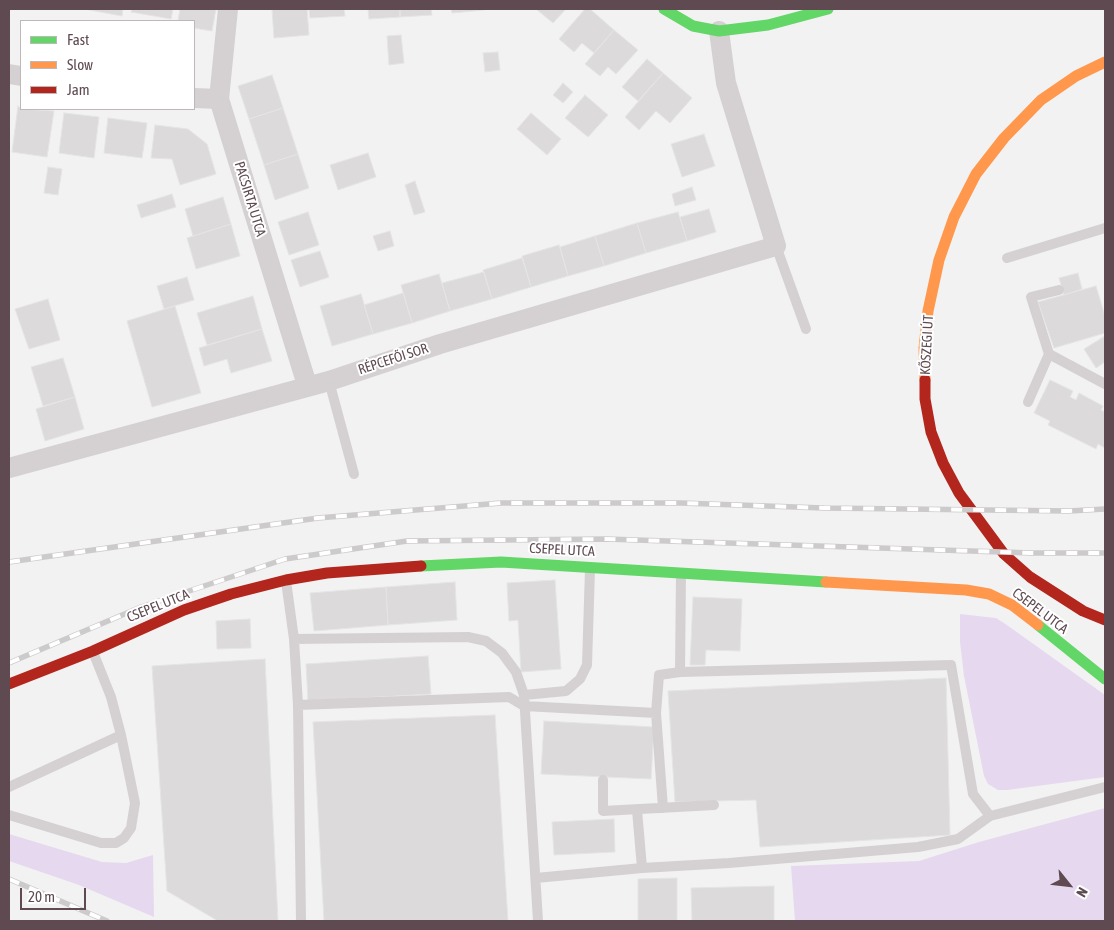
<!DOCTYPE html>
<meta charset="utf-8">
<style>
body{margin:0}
#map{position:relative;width:1114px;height:930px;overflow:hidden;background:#f2f2f2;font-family:"Asap Condensed",sans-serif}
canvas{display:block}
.frame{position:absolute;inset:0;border:10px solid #5e4a50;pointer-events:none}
.legend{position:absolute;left:20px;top:20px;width:175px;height:90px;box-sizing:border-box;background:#fff;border:1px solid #bfb7b9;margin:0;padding:6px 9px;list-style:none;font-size:15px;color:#5e4a50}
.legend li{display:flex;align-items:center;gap:10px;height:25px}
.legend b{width:25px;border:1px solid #bfb7b9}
.north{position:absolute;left:1044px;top:860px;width:50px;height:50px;-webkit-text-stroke:4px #fff;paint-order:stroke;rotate:119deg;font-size:14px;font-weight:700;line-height:20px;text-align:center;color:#5e4a50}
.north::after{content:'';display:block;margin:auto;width:18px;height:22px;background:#5e4a50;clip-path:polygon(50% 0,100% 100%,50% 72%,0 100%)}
.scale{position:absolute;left:20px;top:888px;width:66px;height:22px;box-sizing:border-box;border:2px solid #5e4a50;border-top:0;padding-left:6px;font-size:15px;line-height:18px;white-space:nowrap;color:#5e4a50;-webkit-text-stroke:4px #fff;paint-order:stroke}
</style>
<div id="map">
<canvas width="1114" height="930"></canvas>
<div class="frame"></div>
<ul class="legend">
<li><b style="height:6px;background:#63d668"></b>Fast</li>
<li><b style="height:6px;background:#ff974d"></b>Slow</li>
<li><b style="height:6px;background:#b3261e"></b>Jam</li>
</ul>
<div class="north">N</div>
<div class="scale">20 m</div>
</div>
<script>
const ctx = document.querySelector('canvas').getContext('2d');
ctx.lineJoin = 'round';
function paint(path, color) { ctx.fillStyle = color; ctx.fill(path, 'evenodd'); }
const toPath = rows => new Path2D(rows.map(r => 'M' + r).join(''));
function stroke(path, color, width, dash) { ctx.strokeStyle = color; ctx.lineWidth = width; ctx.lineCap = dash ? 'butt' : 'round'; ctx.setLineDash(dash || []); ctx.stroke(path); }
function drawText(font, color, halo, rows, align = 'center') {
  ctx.font = font + ' "Asap Condensed",sans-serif'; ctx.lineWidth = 4; ctx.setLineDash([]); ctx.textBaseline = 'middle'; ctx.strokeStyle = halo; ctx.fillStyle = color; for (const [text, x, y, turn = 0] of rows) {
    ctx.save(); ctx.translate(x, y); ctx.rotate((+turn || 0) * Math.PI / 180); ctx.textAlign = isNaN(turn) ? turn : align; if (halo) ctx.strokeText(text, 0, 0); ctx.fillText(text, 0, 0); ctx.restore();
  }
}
const green = toPath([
 [960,614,996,618,1004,623,1105,695,1105,777,1007,790,998,790,988,784,984,776,964,676,960,642],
 [1105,808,1105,921,795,921,791,866,919,861,979,842],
 [9,834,102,862,126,863,153,855,154,917,79,885,9,861]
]);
const building = toPath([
 [84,9,123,9,122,16,84,9],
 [132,9,173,9,171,19,131,12,132,9],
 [180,9,216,9,212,31,194,28,194,21,178,21,180,9],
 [272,9,307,9,309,35,274,38,272,9],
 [309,9,344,9,345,16,310,18,309,9],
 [368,9,400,9,400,17,369,19,368,9],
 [400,9,431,9,432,15,400,17,400,9],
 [451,9,484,9,484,10,452,13,451,9],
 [536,9,566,9,553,23,536,9],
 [585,9,590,9,614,30,594,53,582,43,574,52,559,39,585,9],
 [614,30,638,50,616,74,608,67,600,76,585,64,614,30],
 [401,35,404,63,389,65,387,36,401,35],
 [498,52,500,70,485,72,483,53,498,52],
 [647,59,663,73,638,101,622,87,647,59],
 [663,73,692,98,670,123,656,111,639,130,625,117,663,73],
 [272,75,283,108,249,119,238,86,272,75],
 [563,83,573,92,563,103,553,95,563,83],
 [585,95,608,115,588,137,565,118,585,95],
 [18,106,21,109,54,111,47,157,12,152,18,106],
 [283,108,298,154,264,165,249,119,283,108],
 [64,113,99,117,94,158,59,153,64,113],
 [531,113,561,139,547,155,517,129,531,113],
 [108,118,147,123,142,158,104,153,108,118],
 [155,125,188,129,207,144,216,174,180,185,172,159,151,158,155,125],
 [704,134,715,166,682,177,671,144,704,134],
 [368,153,376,177,338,190,330,165,368,153],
 [298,154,309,188,275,200,264,165,298,154],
 [48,167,62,169,58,195,44,193,48,167],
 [415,181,425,212,414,215,405,185,415,181],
 [692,187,696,200,675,206,672,194,692,187],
 [172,194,176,207,141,218,137,205,172,194],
 [223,197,231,224,193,236,185,209,223,197],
 [709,209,716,232,687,241,680,217,709,209],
 [308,212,319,245,289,255,278,222,308,212],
 [678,212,687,241,646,253,637,223,678,212],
 [637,223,646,253,604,266,595,236,637,223],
 [231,224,240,256,196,269,187,238,231,224],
 [390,231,394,246,378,251,373,236,390,231],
 [595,236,604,266,568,276,560,247,595,236],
 [559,245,568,276,531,287,522,256,559,245],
 [320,251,329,277,300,287,291,260,320,251],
 [522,258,531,287,492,299,483,270,522,258],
 [484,272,492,299,450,311,442,283,484,272],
 [1078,273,1082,289,1064,295,1059,278,1078,273],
 [439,274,450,311,412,323,401,285,439,274],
 [187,277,194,300,164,309,157,286,187,277],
 [1096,286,1105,316,1105,333,1054,348,1038,302,1096,286],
 [403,293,412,323,373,334,364,305,403,293],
 [361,294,373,334,332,346,320,306,361,294],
 [253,296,262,329,207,345,197,313,253,296],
 [48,299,60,340,29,349,15,309,48,299],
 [175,306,201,393,152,407,127,321,175,306],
 [262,329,272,361,231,373,227,359,204,366,199,348,262,329],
 [1105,336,1105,362,1096,368,1084,349,1105,336],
 [63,358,75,397,43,406,31,367,63,358],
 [1050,380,1073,391,1070,397,1076,400,1079,393,1103,406,1101,410,1105,412,1105,448,1098,444,1096,449,1048,425,1050,421,1034,413,1050,380],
 [75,397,84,429,45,441,36,409,75,397],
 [555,580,561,669,521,672,518,620,509,621,507,583,555,580],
 [455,582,457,620,388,625,386,587,455,582],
 [386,587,388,625,314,631,310,593,386,587],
 [693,597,742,599,740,651,706,650,705,665,690,665,693,597],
 [250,619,251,648,217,649,216,621,250,619],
 [428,656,431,694,308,701,306,664,428,656],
 [265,659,278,921,218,921,167,891,152,666,265,659],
 [946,678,950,835,760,847,756,800,675,802,668,691,946,678],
 [495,715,508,921,324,921,313,722,495,715],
 [544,721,654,727,651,779,541,774,544,721],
 [614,819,615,852,554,855,552,822,614,819],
 [677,878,677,921,638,921,638,879,677,878],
 [774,886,774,921,692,921,691,888,774,886]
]);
const lane = toPath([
 [776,246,806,329],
 [1007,258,1105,228],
 [1049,354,1031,297,1059,290],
 [329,381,354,474],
 [1028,402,1049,354,1105,384],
 [286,581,294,639,298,705,301,921],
 [294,639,468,637,486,641,502,653,516,672,524,695,538,921],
 [680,672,681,573],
 [524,695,566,691,580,679,587,665,590,569],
 [298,705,509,697,524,706,656,713],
 [603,780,603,811,714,805],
 [9,787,121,735,111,697,93,652],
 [663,808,656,713,659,675,680,672,951,665,973,794,990,816],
 [637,810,642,868],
 [9,815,101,843,116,843,124,838,131,828,135,803,121,735],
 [536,878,642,868,729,863,918,847,958,839,990,816,1105,787]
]);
const street = toPath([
 [228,9,219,99,307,385],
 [9,74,21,76],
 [194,98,219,99],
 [9,468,329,381,440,344,776,246,726,83,719,31]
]);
const fast = toPath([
 [664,9,693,26,719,31,768,25,828,9],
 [421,566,501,562,826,582],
 [1038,625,1105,679]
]);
const slow = toPath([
 [925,380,924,348,928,311,939,260,954,217,976,174,1004,138,1041,100,1076,76,1105,62],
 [826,582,966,590,989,594,1012,605,1038,625]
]);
const jam = toPath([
 [925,380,925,399,931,432,943,463,959,493,1004,554,1030,577,1083,611,1105,620],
 [9,684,93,651,184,610,231,594,286,580,327,573,421,566]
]);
const rail = toPath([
 [9,562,318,518,501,503,681,503,824,508,1069,511,1105,509],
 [9,663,141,607,285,559,407,541,606,539,1032,553,1105,553],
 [9,879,107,921]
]);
const streetNames = [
 ["PACSIRTA UTCA",250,199,73],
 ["KŐSZEGI ÚT",927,345,-87],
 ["RÉPCEFŐI SOR",393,359,-18],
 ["CSEPEL UTCA",562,550,3],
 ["CSEPEL UTCA",158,606,-22],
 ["CSEPEL UTCA",1040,611,37]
];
paint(green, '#e6d9ef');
paint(building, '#dcdada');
stroke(building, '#e5e4e4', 1);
stroke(lane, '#d5d1d2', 10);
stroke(street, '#d5d1d2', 20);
stroke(fast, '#63d668', 11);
stroke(slow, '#ff974d', 11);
stroke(jam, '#b3261e', 11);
stroke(rail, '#cdcacb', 5.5);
stroke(rail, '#fff', 4, [11]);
drawText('14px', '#5e4a50', '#fff', streetNames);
</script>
